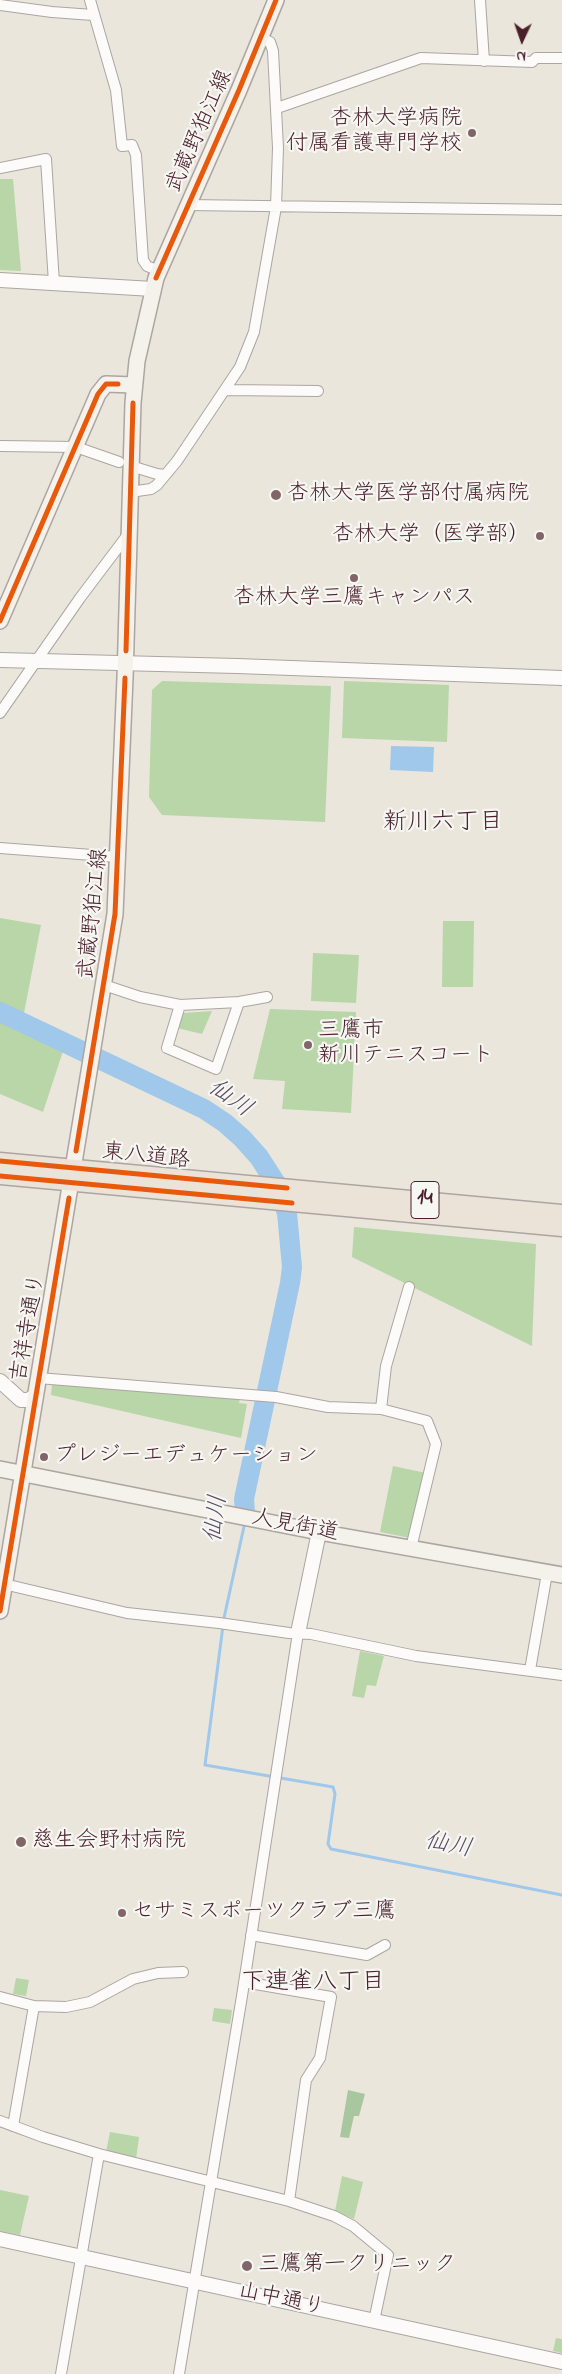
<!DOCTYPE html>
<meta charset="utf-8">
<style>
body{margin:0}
#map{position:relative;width:562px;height:2374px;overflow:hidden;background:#eae6dc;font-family:"Indie Flower",sans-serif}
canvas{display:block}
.north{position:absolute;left:497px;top:15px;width:50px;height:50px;-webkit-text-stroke:4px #f6f6f2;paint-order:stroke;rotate:183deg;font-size:14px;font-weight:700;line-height:20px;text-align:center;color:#4a1f2b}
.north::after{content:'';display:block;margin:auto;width:18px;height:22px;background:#4a1f2b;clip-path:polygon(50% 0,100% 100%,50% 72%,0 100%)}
</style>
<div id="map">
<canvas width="562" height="2374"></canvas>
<div class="north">N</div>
</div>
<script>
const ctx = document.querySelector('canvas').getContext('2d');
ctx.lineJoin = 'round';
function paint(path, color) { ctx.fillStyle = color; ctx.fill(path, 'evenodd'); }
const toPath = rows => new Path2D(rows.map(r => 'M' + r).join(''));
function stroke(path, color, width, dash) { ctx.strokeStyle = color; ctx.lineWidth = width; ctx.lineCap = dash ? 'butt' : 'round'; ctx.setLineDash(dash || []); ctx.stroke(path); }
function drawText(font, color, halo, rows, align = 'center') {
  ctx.font = font + ' "Indie Flower","Klee One",sans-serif'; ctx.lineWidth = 4.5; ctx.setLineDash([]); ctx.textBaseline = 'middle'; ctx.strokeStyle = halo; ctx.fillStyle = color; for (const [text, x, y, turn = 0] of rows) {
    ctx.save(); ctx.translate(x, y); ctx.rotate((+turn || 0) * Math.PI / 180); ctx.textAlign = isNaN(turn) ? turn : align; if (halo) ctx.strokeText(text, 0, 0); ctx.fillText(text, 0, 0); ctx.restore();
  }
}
const green = toPath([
 [0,179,13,179,21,271,0,270],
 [162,681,331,686,325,822,162,815,149,797,152,690],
 [344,681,449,685,447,742,342,738],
 [0,918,41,925,24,1013,68,1036,43,1112,0,1094],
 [443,921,474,921,473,987,442,987],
 [313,953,359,955,356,1003,311,1001],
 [270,1009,356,1012,351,1113,282,1109,285,1081,253,1079],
 [212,1011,202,1034,177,1028,183,1013],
 [354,1227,536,1244,532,1346,352,1257],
 [52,1383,240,1398,239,1403,247,1404,241,1438,51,1395],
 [393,1466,426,1473,410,1538,380,1532],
 [360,1651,384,1656,376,1686,367,1685,364,1698,352,1696],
 [16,1978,29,1980,26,1996,13,1994],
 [214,2008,232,2010,230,2024,212,2021],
 [110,2132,139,2137,136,2159,106,2152],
 [342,2176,363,2182,354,2219,335,2211],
 [0,2190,29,2196,20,2235,0,2231],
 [556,2338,562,2339,562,2353,553,2351]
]);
const forest = toPath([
 [348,2090,365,2094,359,2116,354,2116,349,2138,340,2137]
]);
const water = toPath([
 [391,746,434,747,433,772,390,770]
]);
const stream = toPath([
 [245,1522,224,1618,205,1765,333,1787,335,1794,328,1844,331,1849,562,1895]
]);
const river = toPath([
 [0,1012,204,1109,225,1123,242,1138,259,1157,277,1185,287,1213,292,1267,290,1283,244,1499,245,1513]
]);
const minor = toPath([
 [90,0,116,90,122,146,132,145,136,155,143,260,147,266,159,271],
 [480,0,484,61],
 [0,5,52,12,93,15],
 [277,108,421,58,532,62,536,58,562,58],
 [0,168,46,159,54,283],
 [187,205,562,210],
 [226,390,318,391],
 [0,446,76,447,119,462],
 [131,466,157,474,165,475,168,472],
 [130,492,151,489,157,485,177,461,240,367,254,332,276,207,278,148,273,51,270,42,260,38],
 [0,713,80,598,129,533],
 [0,848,118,857],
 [104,985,140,997,180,1005,239,1002,267,997],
 [180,1005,167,1048,216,1069,239,1002],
 [38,1378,276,1397,328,1407,381,1409,427,1421,436,1444,411,1548],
 [381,1409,386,1366,409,1287],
 [0,1583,127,1613,219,1623,289,1633,311,1634,416,1656,562,1675],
 [530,1670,546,1579],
 [251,1935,367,1955,385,1945],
 [244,1982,331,1997,320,2058,306,2080,289,2201],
 [0,1997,34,2006,66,2007,90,2002,133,1979,158,1973,183,1972],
 [0,2121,43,2137,99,2154],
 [13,2126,34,2006],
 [61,2374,99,2154,289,2201,334,2216,353,2226,388,2255,374,2321],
 [179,2374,242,1996,298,1633]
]);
const tertiary = toPath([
 [0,280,153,289],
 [0,660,237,666,562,678],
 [0,1381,21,1400,28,1400,35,1396],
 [298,1633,319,1532],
 [0,2239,562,2362]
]);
const secondary = toPath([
 [0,621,98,394,106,384,134,385],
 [0,1469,319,1532,562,1575],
 [0,1611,115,914,125,678,133,403,137,361,156,278,239,90,276,0]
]);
const primary = toPath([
 [0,1161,562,1213],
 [0,1176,562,1228]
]);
const cycleway = toPath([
 [156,278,239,90,276,0],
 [0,621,98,394,106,384,118,384],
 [126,651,133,403],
 [76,1151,115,914,125,678],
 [0,1161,287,1188],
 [0,1176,292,1203],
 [0,1611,69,1198]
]);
const markers = [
 [472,133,5,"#826569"],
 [276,495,6,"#826569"],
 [540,536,5,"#826569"],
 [354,578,5,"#826569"],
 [308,1045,5,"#826569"],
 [44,1457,5,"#826569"],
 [21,1842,6,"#826569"],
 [122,1913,5,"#826569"],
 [247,2266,6,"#826569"]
];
const shields = [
 [425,1200,28]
];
const shieldNames = [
 ["14",425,1200]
];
const poiNames = [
 ["杏林大学病院",462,120,"right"],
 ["付属看護専門学校",462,145,"right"],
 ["杏林大学医学部付属病院",287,495],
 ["杏林大学（医学部）",530,536,"right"],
 ["杏林大学三鷹キャンパス",354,599,"center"],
 ["三鷹市",318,1032],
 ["新川テニスコート",318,1057],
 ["プレジーエデュケーション",54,1457],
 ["慈生会野村病院",32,1842],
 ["セサミスポーツクラブ三鷹",132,1913],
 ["三鷹第一クリニック",258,2266]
];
const streetNames = [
 ["武蔵野狛江線",201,132,-66],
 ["武蔵野狛江線",95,914,-84],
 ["東八道路",146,1158,6],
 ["吉祥寺通り",30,1328,-80],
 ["人見街道",295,1527,11],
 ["山中通り",281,2301,12]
];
const neighbourhoodNames = [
 ["新川六丁目",443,824],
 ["下連雀八丁目",313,1984]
];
const waterNames = [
 ["仙川",229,1100,35],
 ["仙川",218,1519,-83],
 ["仙川",448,1847,11]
];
paint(green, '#b8d6a8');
paint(forest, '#a9c79e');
paint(water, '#a0c8eb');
stroke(stream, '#a0c8eb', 3);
stroke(river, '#a0c8eb', 20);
stroke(minor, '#aca5a1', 12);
stroke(tertiary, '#aca5a1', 16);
stroke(secondary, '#aca5a1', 18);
stroke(primary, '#aca5a1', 19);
stroke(minor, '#fcfbfa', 10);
stroke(tertiary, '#fcfbfa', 14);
stroke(secondary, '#f5f2ec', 15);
stroke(primary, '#ebe3d8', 16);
stroke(cycleway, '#e8590c', 5);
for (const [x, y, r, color] of markers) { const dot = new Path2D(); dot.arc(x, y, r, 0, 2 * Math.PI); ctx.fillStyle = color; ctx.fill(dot); stroke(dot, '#f6f6f2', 2); }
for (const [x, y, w] of shields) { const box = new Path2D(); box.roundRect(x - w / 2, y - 18.5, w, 37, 4); ctx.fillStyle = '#f6f6f2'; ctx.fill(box); stroke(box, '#4a1f2b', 1); }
drawText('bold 21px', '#4a1f2b', null, shieldNames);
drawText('22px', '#4a1f2b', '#f6f6f2', poiNames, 'left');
drawText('22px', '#4a1f2b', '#f6f6f2', streetNames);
drawText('24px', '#4a1f2b', '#f6f6f2', neighbourhoodNames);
drawText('italic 24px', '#5a4e67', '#f6f6f2', waterNames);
</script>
